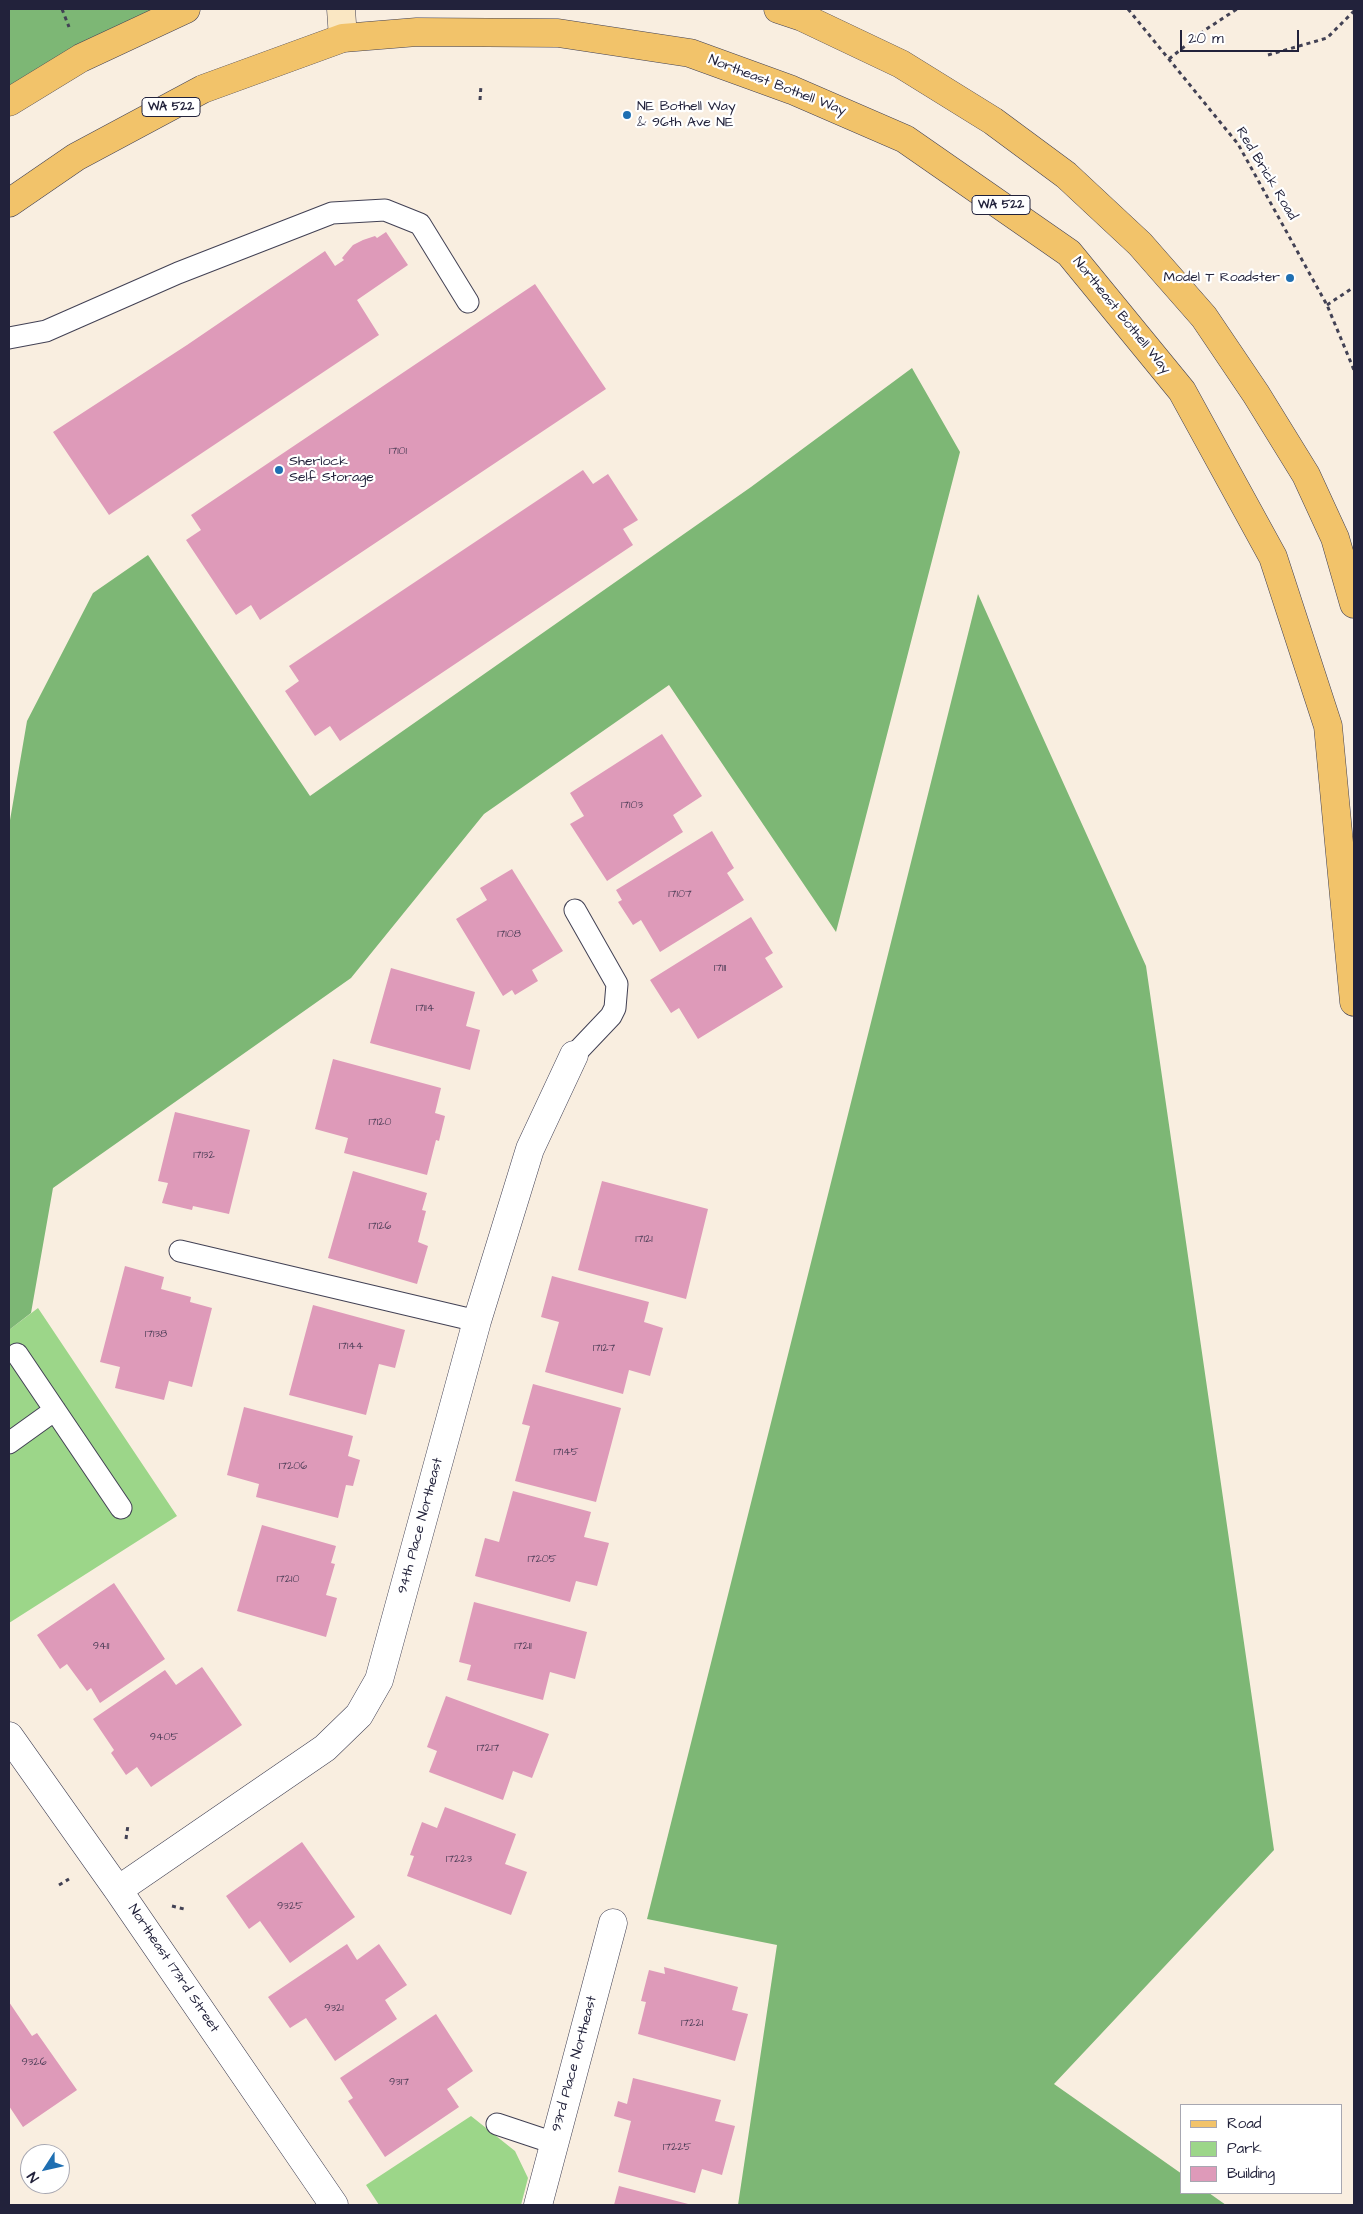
<!DOCTYPE html>
<style>
body{margin:0}
#map{position:relative;width:1363px;height:2214px;overflow:hidden;background:#f9eee0;font-family:"Architects Daughter",sans-serif}
canvas{display:block}
.frame{position:absolute;inset:0;border:10px solid #22223b;pointer-events:none}
.legend{position:absolute;left:1180px;top:2104px;width:162px;height:90px;box-sizing:border-box;background:#fff;border:1px solid #a7a7b1;margin:0;padding:6px 9px;list-style:none;font-size:15px;color:#22223b}
.legend li{display:flex;align-items:center;gap:10px;height:25px}
.legend b{width:25px;border:1px solid #a7a7b1}
.north{position:absolute;left:20px;top:2144px;width:50px;height:50px;box-sizing:border-box;background:#fff;border:1px solid #a7a7b1;border-radius:50%;rotate:235deg;font-size:14px;font-weight:700;line-height:20px;text-align:center;color:#22223b}
.north::after{content:'';display:block;margin:auto;width:18px;height:22px;background:#1f6fb2;clip-path:polygon(50% 0,100% 100%,50% 72%,0 100%)}
.scale{position:absolute;left:1180px;top:30px;width:119px;height:22px;box-sizing:border-box;border:2px solid #22223b;border-top:0;padding-left:6px;font-size:15px;line-height:18px;white-space:nowrap;color:#22223b;-webkit-text-stroke:4px #fff;paint-order:stroke}
</style>
<div id="map">
<canvas width="1363" height="2214"></canvas>
<div class="frame"></div>
<ul class="legend">
<li><b style="height:6px;background:#f2c36a"></b>Road</li>
<li><b style="height:14px;background:#9cd689"></b>Park</li>
<li><b style="height:14px;background:#de9ab9"></b>Building</li>
</ul>
<div class="north">N</div>
<div class="scale">20 m</div>
</div>
<script>
const ctx = document.querySelector('canvas').getContext('2d');
ctx.lineJoin = 'round';
function paint(path, color) { ctx.fillStyle = color; ctx.fill(path, 'evenodd'); }
const toPath = rows => new Path2D(rows.map(r => 'M' + r).join(''));
function stroke(path, color, width, dash) { ctx.strokeStyle = color; ctx.lineWidth = width; ctx.lineCap = dash ? 'butt' : 'round'; ctx.setLineDash(dash || []); ctx.stroke(path); }
function drawText(font, color, halo, rows, align = 'center') {
  ctx.font = font + ' "Architects Daughter",sans-serif'; ctx.lineWidth = 4.5; ctx.setLineDash([]); ctx.textBaseline = 'middle'; ctx.strokeStyle = halo; ctx.fillStyle = color; for (const [text, x, y, turn = 0] of rows) {
    ctx.save(); ctx.translate(x, y); ctx.rotate((+turn || 0) * Math.PI / 180); ctx.textAlign = isNaN(turn) ? turn : align; if (halo) ctx.strokeText(text, 0, 0); ctx.fillText(text, 0, 0); ctx.restore();
  }
}
const green = toPath([
 [38,1308,177,1516,9,1623,9,1330],
 [471,2116,515,2151,528,2178,521,2205,379,2205,366,2185]
]);
const forest = toPath([
 [9,9,186,9,9,102],
 [912,368,960,452,836,932,669,685,484,814,351,978,53,1188,31,1313,9,1330,9,826,27,721,93,593,148,555,310,796,751,487],
 [978,594,1146,966,1274,1850,1054,2084,1182,2174,1182,2193,1209,2193,1226,2205,738,2205,777,1945,647,1919]
]);
const building = toPath([
 [386,232,408,265,357,300,379,335,109,515,53,432,187,345,325,251,335,266,344,260,342,258,353,245,363,240,375,236,377,238],
 [535,284,606,389,260,620,251,605,236,615,186,540,201,530,191,515],
 [583,470,593,484,608,474,638,520,623,529,633,545,340,741,330,726,315,736,285,691,299,681,289,666],
 [662,734,702,796,673,815,683,832,607,881,570,824,584,816,570,793],
 [712,831,734,868,727,873,744,900,660,952,641,920,633,925,618,902,622,900,616,890],
 [512,869,563,951,532,970,538,981,515,995,512,990,503,996,456,919,487,900,480,888],
 [751,917,773,953,765,958,783,987,698,1039,679,1008,671,1013,650,980],
 [391,968,475,992,466,1026,480,1030,470,1070,370,1043],
 [333,1059,441,1088,435,1113,445,1116,439,1141,436,1140,427,1175,344,1153,348,1138,315,1129],
 [175,1112,250,1130,229,1214,193,1206,192,1210,162,1203,168,1183,158,1181],
 [353,1171,427,1193,422,1210,426,1211,418,1242,428,1246,417,1284,328,1258],
 [602,1181,708,1209,686,1299,578,1270],
 [125,1266,164,1277,161,1289,191,1297,190,1302,212,1308,192,1387,169,1381,164,1400,115,1388,120,1367,100,1362],
 [552,1276,649,1302,644,1322,663,1328,650,1376,629,1370,623,1394,545,1372,559,1322,541,1317],
 [313,1305,405,1330,395,1368,379,1364,366,1415,289,1395],
 [533,1384,621,1408,596,1502,515,1481,530,1426,522,1424],
 [244,1407,353,1436,348,1456,360,1460,353,1486,346,1485,338,1518,256,1497,259,1484,227,1475],
 [513,1491,591,1512,584,1537,609,1543,597,1586,576,1581,570,1602,475,1576,485,1538,499,1542],
 [262,1525,336,1546,331,1563,335,1564,326,1595,337,1598,326,1637,237,1611],
 [114,1583,165,1659,100,1703,91,1688,87,1691,67,1664,60,1669,37,1635],
 [474,1602,587,1632,575,1679,550,1672,543,1700,467,1680,471,1665,459,1662],
 [202,1667,242,1725,151,1787,137,1767,126,1775,111,1753,114,1750,93,1719,165,1670,176,1685],
 [446,1696,549,1734,532,1778,513,1771,503,1800,429,1772,437,1751,427,1747],
 [445,1807,516,1834,505,1864,527,1872,511,1915,407,1876,414,1856,410,1855,422,1822,437,1828],
 [302,1842,355,1917,290,1963,260,1921,249,1929,226,1896],
 [347,1944,357,1960,379,1944,407,1985,385,2000,397,2019,335,2061,306,2018,290,2028,268,1997],
 [664,1967,738,1987,732,2010,748,2014,735,2061,638,2034,646,2002,641,2001,649,1970,665,1974],
 [9,2002,32,2036,37,2033,77,2090,23,2127,9,2106],
 [436,2014,473,2071,447,2089,459,2107,385,2157,348,2101,353,2098,340,2078],
 [633,2078,721,2100,715,2121,735,2126,722,2175,702,2169,695,2193,618,2172,631,2121,614,2116,618,2101,627,2104],
 [619,2186,692,2205,614,2205]
]);
const path = toPath([
 [62,9,69,27],
 [1128,9,1238,144,1327,305,1354,370],
 [1268,55,1327,38,1354,11],
 [1169,59,1205,30,1237,9],
 [480,100,481,85],
 [1327,305,1354,287],
 [126,1839,128,1825],
 [59,1885,69,1879],
 [172,1906,184,1909]
]);
const service = toPath([
 [9,338,46,331,178,273,332,213,385,210,420,224,468,302],
 [574,1055,611,1016,615,1008,617,984,575,910],
 [180,1251,477,1321],
 [17,1354,121,1508],
 [9,1443,55,1410],
 [497,2124,554,2143]
]);
const minor = toPath([
 [9,1736,118,1890,334,2205],
 [118,1890,325,1748,359,1715,379,1680,477,1321,530,1149,574,1055],
 [538,2205,613,1923]
]);
const secondary = toPath([
 [341,9,343,38]
]);
const primary = toPath([
 [778,9,802,17,901,64,993,121,1066,175,1140,244,1204,317,1256,394,1306,475,1335,538,1354,604],
 [9,102,81,58,186,9],
 [9,203,76,157,203,89,343,38,417,32,558,33,690,53,792,90,905,139,1069,253,1182,391,1273,557,1328,726,1354,1002]
]);
const markers = [
 [627,115,5,"#1f6fb2"],
 [1290,278,5,"#1f6fb2"],
 [279,470,5,"#1f6fb2"]
];
const numberNames = [
 ["17101",398,452],
 ["17103",632,806],
 ["17107",680,895],
 ["17108",509,935],
 ["17111",720,969],
 ["17114",425,1009],
 ["17120",380,1123],
 ["17132",204,1156],
 ["17126",380,1227],
 ["17121",644,1240],
 ["17138",156,1335],
 ["17144",351,1347],
 ["17127",604,1349],
 ["17145",566,1453],
 ["17206",293,1467],
 ["17205",542,1560],
 ["17210",288,1580],
 ["9411",101,1647],
 ["17211",523,1647],
 ["9405",164,1738],
 ["17217",488,1749],
 ["17223",459,1860],
 ["9325",290,1907],
 ["9321",334,2009],
 ["17221",692,2024],
 ["9326",34,2063],
 ["9317",399,2083],
 ["17225",677,2148]
];
const shields = [
 [171,107,58],
 [1001,205,58]
];
const shieldNames = [
 ["WA 522",171,107],
 ["WA 522",1001,205]
];
const streetNames = [
 ["Northeast Bothell Way",777,86,21],
 ["Red Brick Road",1266,174,59],
 ["Northeast Bothell Way",1121,316,51],
 ["94th Place Northeast",421,1526,-75],
 ["Northeast 173rd Street",173,1969,56],
 ["93rd Place Northeast",575,2064,-75]
];
const poiNames = [
 ["NE Bothell Way",637,107],
 ["& 96th Ave NE",637,123],
 ["Model T Roadster",1280,278,"right"],
 ["Sherlock",289,462],
 ["Self Storage",289,478]
];
paint(green, '#9cd689');
paint(forest, '#7db775');
paint(building, '#de9ab9');
stroke(service, '#424154', 23);
stroke(minor, '#424154', 29);
stroke(secondary, '#424154', 29);
stroke(primary, '#424154', 29);
stroke(path, '#424154', 3, [4, 4]);
stroke(service, '#fff', 21);
stroke(minor, '#fff', 28);
stroke(secondary, '#fae7c3', 28);
stroke(primary, '#f2c36a', 28);
for (const [x, y, r, color] of markers) { const dot = new Path2D(); dot.arc(x, y, r, 0, 2 * Math.PI); ctx.fillStyle = color; ctx.fill(dot); stroke(dot, '#fff', 2); }
drawText('11px', '#51405a', null, numberNames);
for (const [x, y, w] of shields) { const box = new Path2D(); box.roundRect(x - w / 2, y - 9.5, w, 19, 4); ctx.fillStyle = '#fff'; ctx.fill(box); stroke(box, '#22223b', 1); }
drawText('bold 12px', '#22223b', null, shieldNames);
drawText('14px', '#22223b', '#fff', streetNames);
drawText('14px', '#22223b', '#fff', poiNames, 'left');
</script>
